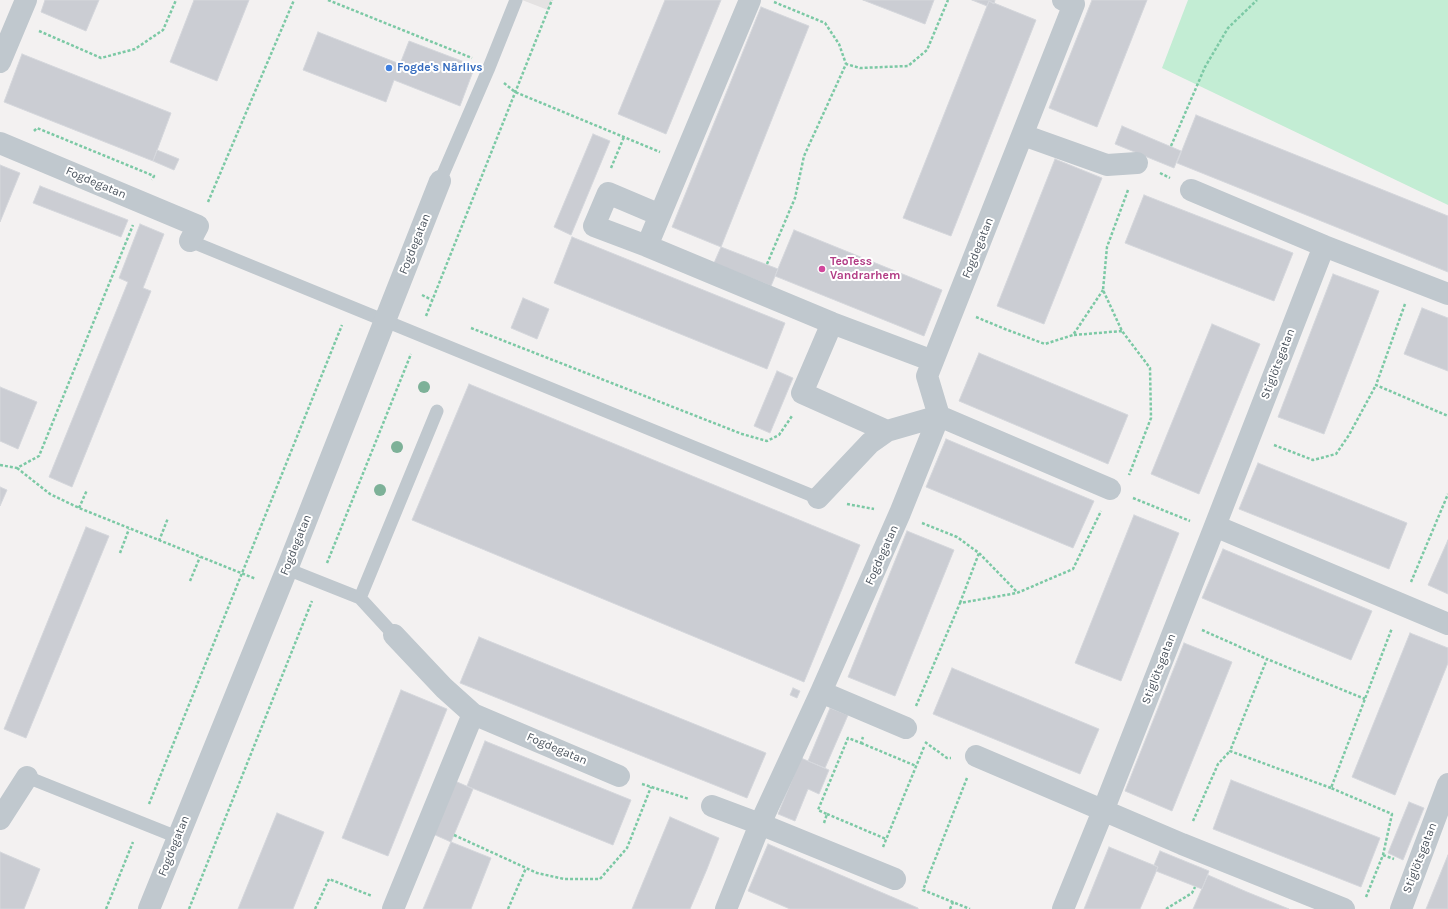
<!DOCTYPE html>
<meta charset="utf-8">
<style>
body{margin:0}
canvas{display:block;background:#f3f1f1}
</style>
<canvas width="1448" height="909"></canvas>
<script>
const ctx = document.querySelector('canvas').getContext('2d');
ctx.lineJoin = 'round';
function paint(path, color) { ctx.fillStyle = color; ctx.fill(path, 'evenodd'); }
const toPath = rows => new Path2D(rows.map(r => 'M' + r).join(''));
function stroke(path, color, width, dash) { ctx.strokeStyle = color; ctx.lineWidth = width; ctx.lineCap = dash ? 'butt' : 'round'; ctx.setLineDash(dash || []); ctx.stroke(path); }
function drawText(font, color, halo, rows, align = 'center') {
  ctx.font = font + ' Karla,sans-serif'; ctx.lineWidth = 4; ctx.setLineDash([]); ctx.textBaseline = 'middle'; ctx.strokeStyle = halo; ctx.fillStyle = color; for (const [text, x, y, turn = 0] of rows) {
    ctx.save(); ctx.translate(x, y); ctx.rotate((+turn || 0) * Math.PI / 180); ctx.textAlign = isNaN(turn) ? turn : align; if (halo) ctx.strokeText(text, 0, 0); ctx.fillText(text, 0, 0); ctx.restore();
  }
}
const education = toPath([
 [522,0,552,0,548,10]
]);
const green = toPath([
 [1188,0,1448,0,1448,205,1162,68]
]);
const building = toPath([
 [45,0,99,0,86,31,41,12,45,0],
 [194,0,249,0,217,81,170,62,194,0],
 [665,0,721,0,666,134,618,114,665,0],
 [863,0,934,0,925,24,863,0],
 [972,0,995,0,994,4,989,1,987,6,972,0],
 [1092,0,1147,0,1097,127,1049,108,1092,0],
 [989,1,1036,20,951,236,903,218,989,1],
 [761,7,809,26,721,247,672,227,761,7],
 [318,32,400,64,409,41,475,66,460,106,394,80,386,102,303,70,318,32],
 [22,54,171,113,153,161,4,102,22,54],
 [1196,115,1448,216,1448,272,1177,163,1196,115],
 [1122,126,1181,151,1174,168,1115,144,1122,126],
 [593,134,610,141,571,235,554,227,593,134],
 [157,150,179,159,174,170,153,161,157,150],
 [1055,159,1102,178,1044,324,997,306,1055,159],
 [0,165,20,173,0,222,0,165],
 [40,186,128,220,121,237,33,203,40,186],
 [1144,195,1293,253,1274,301,1125,243,1144,195],
 [140,224,164,234,143,288,151,291,72,487,49,477,128,282,119,278,140,224],
 [794,230,942,290,924,336,775,276,794,230],
 [572,237,785,323,767,369,554,283,572,237],
 [721,247,778,269,771,286,714,263,721,247],
 [1333,274,1379,291,1324,434,1278,417,1333,274],
 [523,298,549,309,537,339,511,328,523,298],
 [1422,308,1448,318,1448,371,1404,354,1422,308],
 [1212,324,1260,344,1199,494,1151,474,1212,324],
 [979,353,1128,415,1108,464,959,401,979,353],
 [777,371,793,378,770,433,754,426,777,371],
 [469,384,860,545,804,682,412,520,469,384],
 [0,387,37,402,18,449,0,441,0,387],
 [946,439,1094,501,1073,548,926,487,946,439],
 [1258,463,1407,523,1389,569,1239,509,1258,463],
 [0,487,7,490,0,506,0,487],
 [1134,515,1179,533,1121,681,1075,663,1134,515],
 [86,527,109,536,26,738,4,729,86,527],
 [907,531,954,550,895,696,848,677,907,531],
 [1448,540,1448,594,1428,585,1448,540],
 [1223,549,1372,611,1351,660,1202,598,1223,549],
 [1410,633,1448,648,1448,663,1395,795,1352,777,1410,633],
 [479,637,766,753,747,798,460,683,479,637],
 [1184,643,1232,662,1172,811,1125,791,1184,643],
 [952,668,1099,729,1080,774,933,714,952,668],
 [793,688,800,691,797,698,790,695,793,688],
 [401,690,447,709,388,856,342,838,401,690],
 [830,708,848,715,825,768,808,761,830,708],
 [485,741,631,800,613,845,467,786,485,741],
 [801,758,829,770,819,794,808,789,795,821,778,814,801,758],
 [1231,780,1380,838,1361,887,1213,829,1231,780],
 [455,781,473,789,451,842,433,834,455,781],
 [1409,802,1424,808,1403,860,1388,853,1409,802],
 [277,813,324,832,293,909,238,909,277,813],
 [670,817,719,838,707,869,690,909,632,909,670,817],
 [451,842,491,858,471,909,423,909,451,842],
 [768,844,918,908,918,909,790,909,748,891,768,844],
 [1109,847,1158,867,1140,909,1084,909,1109,847],
 [1160,851,1209,871,1202,889,1156,871,1158,867,1154,865,1160,851],
 [0,852,40,869,24,909,0,909,0,852],
 [1448,855,1448,909,1426,909,1448,855],
 [1208,875,1247,892,1289,909,1193,909,1208,875]
]);
const path = toPath([
 [328,0,472,58],
 [774,2,825,23,839,44,846,64],
 [39,31,101,58,135,49,163,30,176,0],
 [504,83,515,92,660,152],
 [34,131,37,128,154,176,152,180],
 [1171,146,1205,67,1228,28,1257,0],
 [611,168,624,137],
 [1160,173,1170,178],
 [1128,190,1107,247,1103,290,1122,331,1150,368,1151,418,1129,475],
 [208,202,294,0],
 [767,264,795,198,804,156,846,64,860,68,908,66,927,50,948,0],
 [422,295,432,300],
 [1405,304,1376,385,1448,416],
 [426,316,552,0],
 [976,317,1005,329,1045,344,1073,335,1103,290],
 [471,328,742,434,767,441,779,435,792,416],
 [1074,335,1122,331],
 [1274,445,1313,460,1336,454,1349,435,1376,385],
 [0,465,17,468,39,456,133,225],
 [17,468,50,494,79,508,256,579],
 [1133,498,1190,521],
 [847,504,874,509],
 [79,508,87,490],
 [922,523,957,537,979,553,1017,592],
 [159,541,168,518],
 [120,553,129,529],
 [327,563,411,354],
 [190,581,200,557],
 [1411,582,1448,494],
 [960,603,979,553],
 [1202,630,1267,659],
 [916,706,960,603,1017,593,1073,569,1101,511],
 [925,742,947,758,951,758],
 [861,743,916,766],
 [967,778,923,890,970,909],
 [642,784,689,799],
 [1331,788,1230,751,1267,659,1365,699],
 [149,804,342,325],
 [827,814,886,839],
 [1193,821,1218,764,1230,751],
 [824,823,827,814,818,810,848,738,861,743,863,737],
 [454,835,537,873,564,879,600,879,627,848,651,787],
 [883,847,924,747],
 [1383,855,1394,859],
 [1366,897,1383,855,1392,814,1331,788,1392,628],
 [106,909,133,842],
 [189,909,312,601],
 [315,909,329,879,372,896],
 [508,909,526,868],
 [950,909,953,902],
 [1166,909,1192,893,1195,887]
]);
const service = toPath([
 [440,181,488,70,516,0],
 [190,241,818,498],
 [287,569,360,598,437,411],
 [360,598,394,635],
 [27,777,177,837]
]);
const minor = toPath([
 [750,0,647,246,832,323,933,361],
 [0,62,26,0],
 [1023,135,1107,165,1137,163],
 [0,143,198,226,190,241],
 [1191,190,1324,246],
 [647,246,594,226,608,193,660,215],
 [832,323,802,393,887,431],
 [818,498,870,443,887,431,939,416,1110,489],
 [1215,526,1324,246,1448,294],
 [394,635,444,688,473,714],
 [821,692,906,728],
 [976,756,1182,844,1344,909],
 [712,806,760,824,726,909],
 [0,819,27,777],
 [895,879,760,824,821,692,900,513,939,416,927,376,1074,4,1063,0],
 [149,909,287,569,440,181],
 [393,909,473,714,619,776],
 [1063,909,1103,811,1215,526,1448,624],
 [1401,909,1448,784]
]);
const trees = [
 [424,387],
 [397,447],
 [380,490]
];
const markers = [
 [389,68,4,"#3f7fe0"],
 [822,269,4,"#d1479c"]
];
const shopNames = [
 ["Fogde's Närlivs",397,68]
];
const streetNames = [
 ["Fogdegatan",96,183,23],
 ["Fogdegatan",415,244,-68],
 ["Fogdegatan",978,248,-68],
 ["Stiglötsgatan",1278,364,-69],
 ["Fogdegatan",296,545,-68],
 ["Fogdegatan",882,555,-66],
 ["Stiglötsgatan",1159,669,-69],
 ["Fogdegatan",557,749,23],
 ["Fogdegatan",174,846,-68],
 ["Stiglötsgatan",1420,858,-69]
];
const hotelNames = [
 ["TeoTess",830,262],
 ["Vandrarhem",830,276]
];
paint(education, '#e4e2e2');
paint(green, '#c3edd4');
paint(building, '#cbcdd3');
stroke(building, '#d5d7dc', 1);
stroke(path, '#7cc9a5', 2.5, [3, 2]);
stroke(service, '#c0c8ce', 13);
stroke(minor, '#c0c8ce', 22);
ctx.fillStyle = '#7db198';
for (const [x, y] of trees) { ctx.beginPath(); ctx.arc(x, y, 6, 0, 2 * Math.PI); ctx.fill(); }
for (const [x, y, r, color] of markers) { const dot = new Path2D(); dot.arc(x, y, r, 0, 2 * Math.PI); ctx.fillStyle = color; ctx.fill(dot); stroke(dot, '#fff', 1.5); }
drawText('bold 12px', '#366cbe', '#fff', shopNames, 'left');
drawText('12px', '#4a535d', '#fff', streetNames);
drawText('bold 12px', '#b23c85', '#fff', hotelNames, 'left');
</script>
